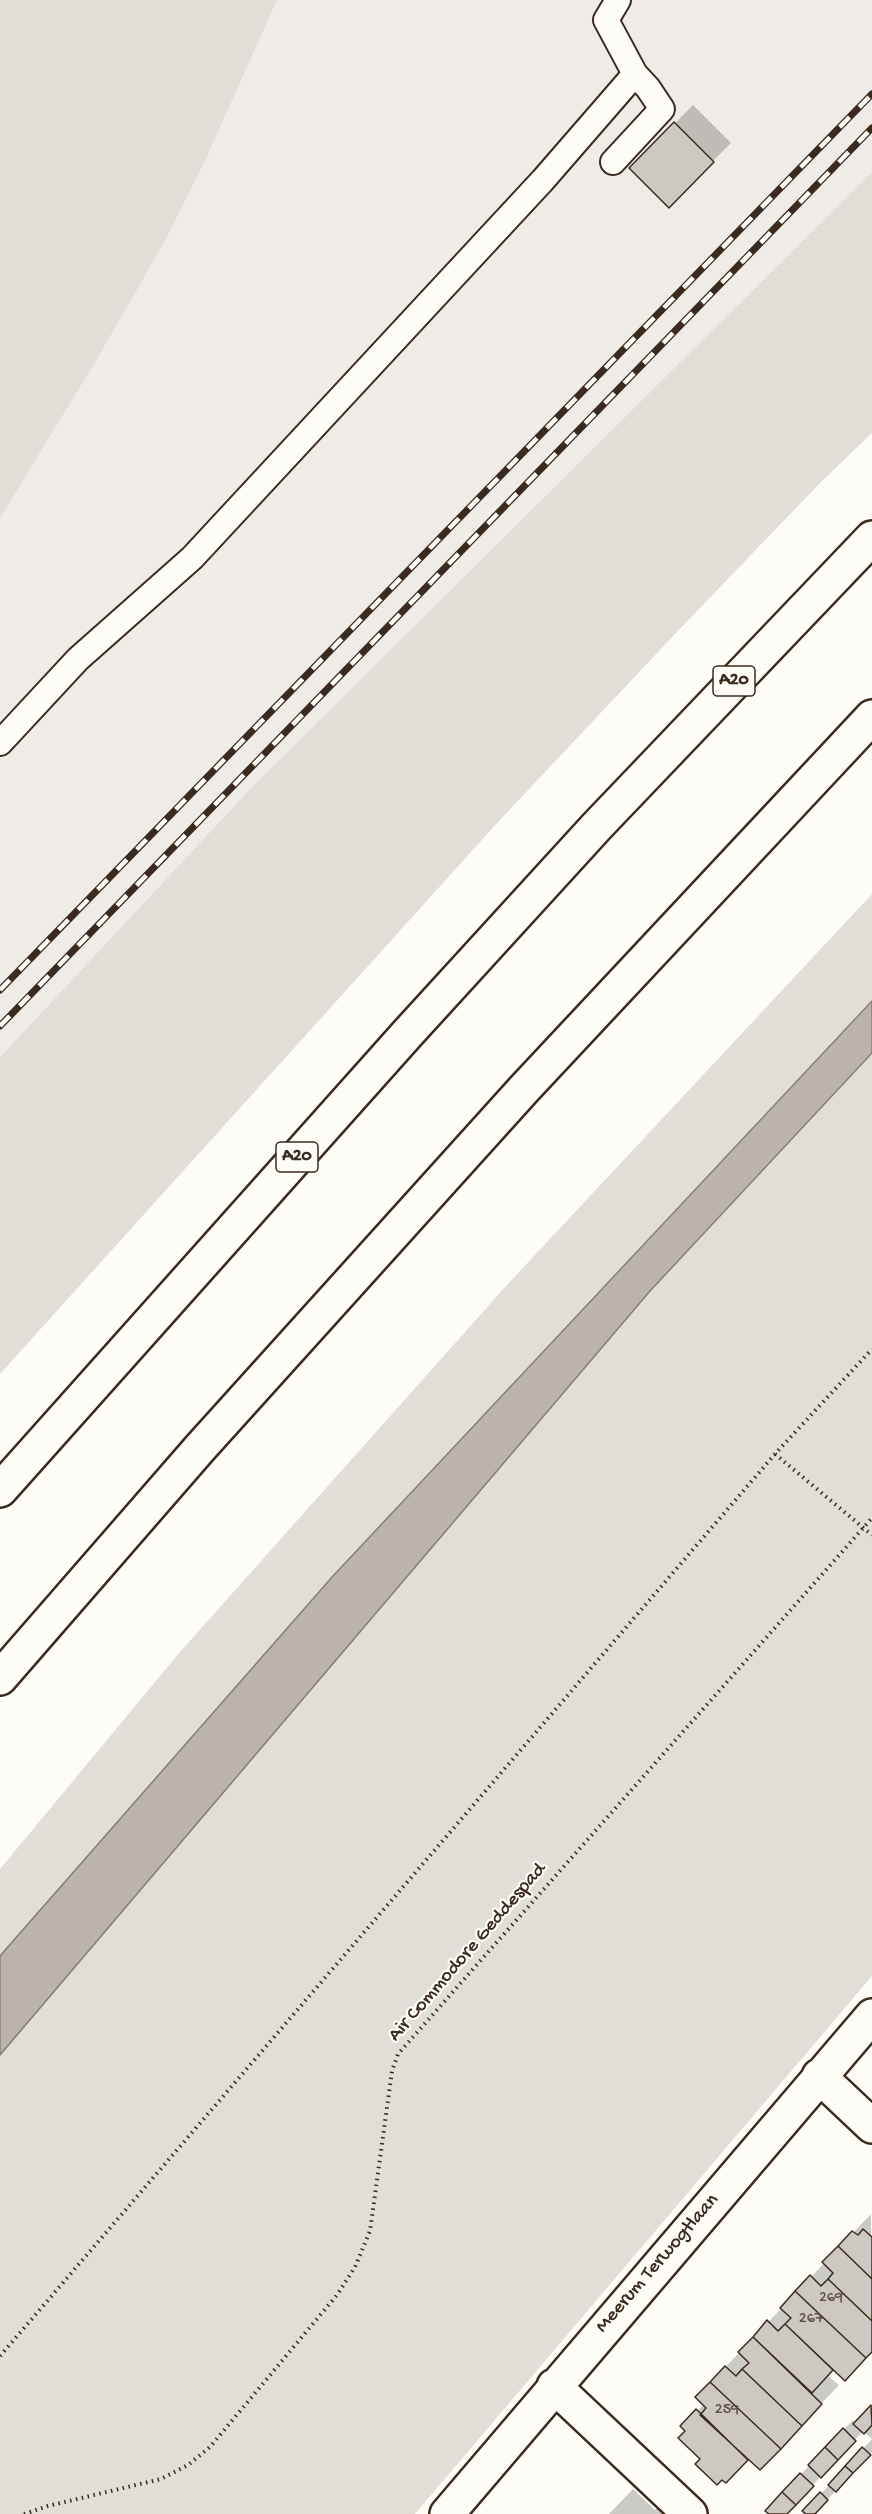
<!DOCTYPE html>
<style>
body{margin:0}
canvas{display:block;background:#fdfcf7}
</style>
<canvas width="872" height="2514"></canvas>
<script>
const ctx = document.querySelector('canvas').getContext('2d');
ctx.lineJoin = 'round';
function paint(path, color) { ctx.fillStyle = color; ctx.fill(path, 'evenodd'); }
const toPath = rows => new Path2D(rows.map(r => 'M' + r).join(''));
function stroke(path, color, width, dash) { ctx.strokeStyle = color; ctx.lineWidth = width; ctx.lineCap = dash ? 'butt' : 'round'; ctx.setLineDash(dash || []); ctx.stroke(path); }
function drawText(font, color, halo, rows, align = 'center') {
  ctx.font = font + ' "Gochi Hand",sans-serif'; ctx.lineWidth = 4.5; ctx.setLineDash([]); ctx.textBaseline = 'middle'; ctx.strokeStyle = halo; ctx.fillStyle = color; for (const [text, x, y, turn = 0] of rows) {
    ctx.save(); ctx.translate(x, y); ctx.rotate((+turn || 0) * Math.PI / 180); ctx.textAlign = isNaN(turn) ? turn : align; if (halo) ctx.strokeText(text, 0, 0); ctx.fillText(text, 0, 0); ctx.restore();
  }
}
const built = toPath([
 [264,0,872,0,872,172,251,788,0,1057,0,488]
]);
const green = toPath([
 [0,0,277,0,203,165,162,246,97,359,0,518],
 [872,172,872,433,820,483,674,635,498,822,0,1374,0,1057,251,788],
 [872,894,872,1001,333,1576,0,1956,0,1869,180,1652,506,1286],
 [872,1053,872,1976,415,2514,0,2514,0,2055,650,1291]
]);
const water = toPath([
 [872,1001,872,1053,650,1291,0,2055,0,1956,333,1576,872,1001]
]);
const shadow = toPath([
 [693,105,731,143,669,205,631,168],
 [871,2214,872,2351,834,2368,827,2375,839,2385,778,2450,749,2458,726,2481,702,2459,682,2426,704,2404,697,2397],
 [872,2407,872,2439,863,2431,786,2514,771,2514,801,2474,853,2420,856,2424],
 [872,2439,872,2452,814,2514,802,2514],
 [633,2489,655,2510,659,2505,669,2514,609,2514]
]);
const building = toPath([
 [674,122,714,162,669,208,629,168,674,122],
 [863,2229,872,2237,872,2279,838,2246,852,2231,858,2235,863,2229],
 [838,2246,872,2279,872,2321,828,2279,833,2273,822,2262,838,2246],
 [810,2275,821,2286,828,2279,872,2321,872,2352,866,2358,795,2291,810,2275],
 [795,2291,866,2358,845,2381,785,2324,791,2318,780,2308,795,2291],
 [767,2320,778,2331,785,2324,833,2370,812,2393,753,2337,767,2320],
 [753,2337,822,2404,802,2426,742,2369,749,2363,738,2352,753,2337],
 [725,2366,736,2376,742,2369,802,2426,781,2449,710,2382,725,2366],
 [710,2382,781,2449,760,2470,700,2415,706,2408,695,2397,710,2382],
 [871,2405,872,2425,864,2434,853,2424,871,2405],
 [696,2409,748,2460,726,2483,722,2480,717,2485,695,2464,700,2459,678,2438,685,2431,680,2426,696,2409],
 [843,2428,856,2441,838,2460,825,2447,843,2428],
 [825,2447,838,2460,821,2478,808,2465,825,2447],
 [862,2447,871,2455,853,2473,845,2466,862,2447],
 [845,2466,853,2473,836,2492,828,2485,845,2466],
 [800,2473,814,2486,796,2505,782,2492,800,2473],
 [782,2492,796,2505,787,2514,769,2514,765,2511,782,2492],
 [820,2492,828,2500,815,2514,806,2514,802,2511,820,2492]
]);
const path = toPath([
 [775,1454,872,1535],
 [0,2356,775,1454,872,1349],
 [24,2514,48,2506,161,2479,188,2465,210,2447,337,2295,355,2267,370,2231,392,2071,398,2054,872,1518]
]);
const lane = toPath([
 [613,162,662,109,648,88,635,74],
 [0,743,78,659,192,558,543,180,635,74,606,20,618,0]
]);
const street = toPath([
 [819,2076,872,2126],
 [554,2386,690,2514],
 [447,2514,872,2016]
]);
const highway = toPath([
 [0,1490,407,1034,597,826,872,538],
 [0,1678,200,1448,524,1089,872,717]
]);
const rail = toPath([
 [0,990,872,94],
 [0,1026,872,128]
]);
const numberNames = [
 ["269",831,2299],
 ["267",811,2320],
 ["259",727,2411]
];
const shields = [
 [734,681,42],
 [297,1157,42]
];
const shieldNames = [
 ["A20",734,681],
 ["A20",297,1157]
];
const streetNames = [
 ["Air Commodore Geddespad",468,1953,-49],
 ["Meerum Terwogtlaan",658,2264,-49]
];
paint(built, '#efece7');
paint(green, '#e1ded7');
paint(water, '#bbb4ad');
stroke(water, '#887d74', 1.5);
paint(shadow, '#0003');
paint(building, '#cdc8c2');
stroke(building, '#3b2a1e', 1.5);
stroke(lane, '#3b2a1e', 28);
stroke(street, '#3b2a1e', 38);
stroke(highway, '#3b2a1e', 38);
stroke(path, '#3b2a1e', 4, [1.5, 4.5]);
stroke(lane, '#fdfcf7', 24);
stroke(street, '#fdfcf7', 33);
stroke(highway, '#fdfcf7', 33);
stroke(rail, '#3b2a1e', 7);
stroke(rail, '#fdfcf7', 4.5, [14]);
drawText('16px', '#605247', null, numberNames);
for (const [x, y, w] of shields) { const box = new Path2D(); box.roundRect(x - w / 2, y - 15, w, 30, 4.5); ctx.fillStyle = '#fdfcf7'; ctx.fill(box); stroke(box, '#3b2a1e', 1.5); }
drawText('bold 18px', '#3b2a1e', null, shieldNames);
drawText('20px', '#3b2a1e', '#fdfcf7', streetNames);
</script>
